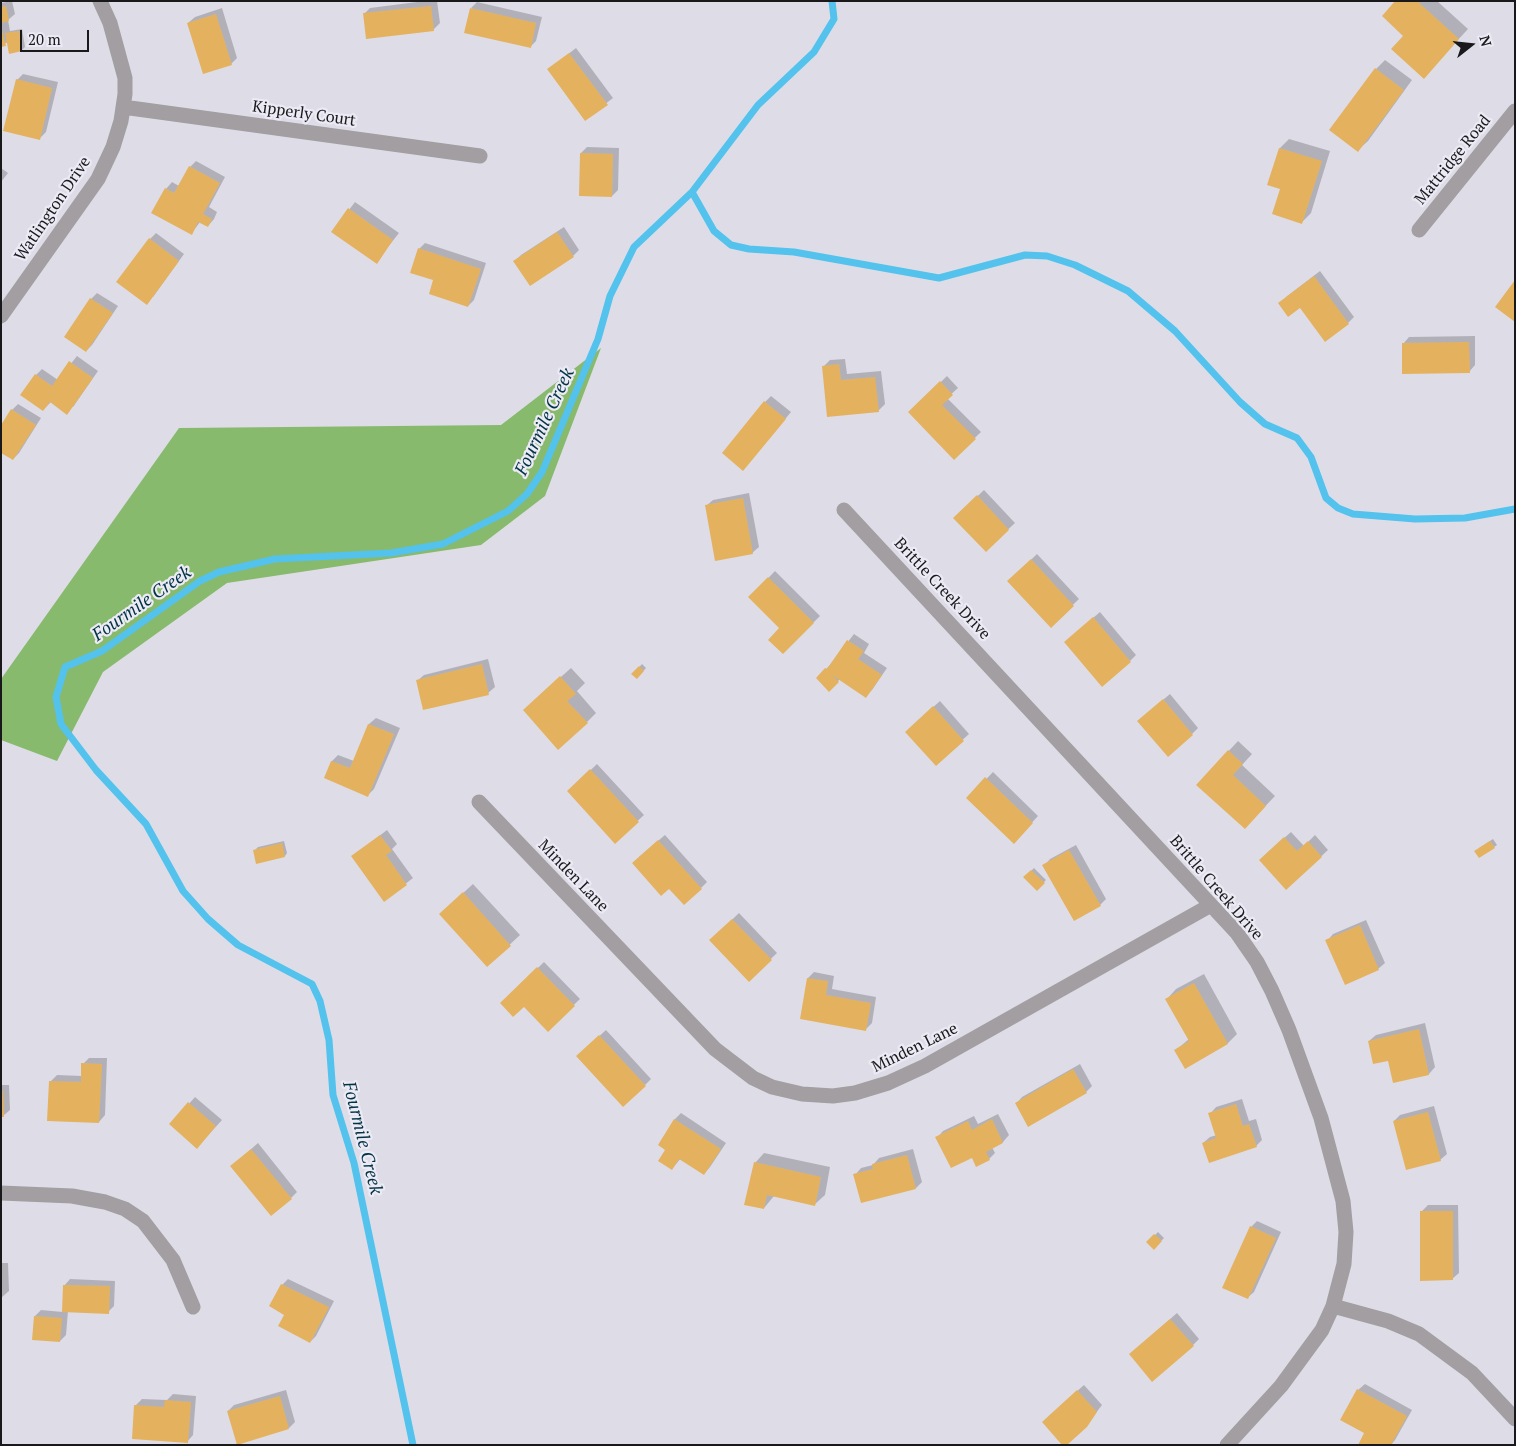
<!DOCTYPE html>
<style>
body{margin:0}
#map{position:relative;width:1516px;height:1446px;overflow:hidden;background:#dedde7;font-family:"PT Serif",serif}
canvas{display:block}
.frame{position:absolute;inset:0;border:2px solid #19181b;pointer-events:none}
.north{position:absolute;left:1446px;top:20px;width:50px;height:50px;-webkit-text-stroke:4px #eceaf4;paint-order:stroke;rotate:74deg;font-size:14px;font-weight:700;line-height:20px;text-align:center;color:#19181b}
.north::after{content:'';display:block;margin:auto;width:18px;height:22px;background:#19181b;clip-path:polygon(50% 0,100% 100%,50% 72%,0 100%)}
.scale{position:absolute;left:20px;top:30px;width:69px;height:22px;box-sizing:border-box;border:2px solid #19181b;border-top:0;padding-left:6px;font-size:15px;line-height:18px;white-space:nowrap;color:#19181b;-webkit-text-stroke:4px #eceaf4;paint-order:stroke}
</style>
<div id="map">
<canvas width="1516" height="1446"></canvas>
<div class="frame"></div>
<div class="north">N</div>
<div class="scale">20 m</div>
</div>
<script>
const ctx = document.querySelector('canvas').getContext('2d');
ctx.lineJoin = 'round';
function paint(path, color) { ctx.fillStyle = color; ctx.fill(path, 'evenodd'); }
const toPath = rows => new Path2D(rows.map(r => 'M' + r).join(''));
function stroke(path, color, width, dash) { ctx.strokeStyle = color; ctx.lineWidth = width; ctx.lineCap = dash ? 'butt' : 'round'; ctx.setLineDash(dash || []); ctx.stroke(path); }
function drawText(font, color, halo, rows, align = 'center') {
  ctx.font = font + ' "PT Serif",serif'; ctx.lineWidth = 4.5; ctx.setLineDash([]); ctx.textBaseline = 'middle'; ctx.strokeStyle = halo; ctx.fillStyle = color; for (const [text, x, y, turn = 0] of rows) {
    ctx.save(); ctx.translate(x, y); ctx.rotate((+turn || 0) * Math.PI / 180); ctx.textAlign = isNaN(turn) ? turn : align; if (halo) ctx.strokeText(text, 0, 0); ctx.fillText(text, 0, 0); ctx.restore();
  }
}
const forest = toPath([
 [601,348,545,496,481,545,227,583,103,672,57,761,1,740,1,679,179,428,501,425]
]);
const shadow = toPath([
 [12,1,15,14,8,20,10,31,22,29,25,47,22,50,8,42,1,46,1,3],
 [425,1,437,1,440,23,433,30,364,14,370,8],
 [1397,1,1437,1,1468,29,1433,67,1405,36],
 [477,2,542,17,536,41,530,47,471,8],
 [222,8,237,58,231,64,188,23,195,17],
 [576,48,613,98,586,119,549,69],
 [1385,60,1412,80,1368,141,1358,150,1376,69],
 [23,74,58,82,46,132,39,139,17,80],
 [1289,139,1330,151,1311,213,1302,222,1281,188,1280,148],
 [587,147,619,148,618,190,612,196,581,153],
 [196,161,225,177,209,207,217,212,214,219,208,226,200,222,191,234,166,189,172,182,179,186,190,167],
 [1,168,8,173,1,182],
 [355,202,399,233,376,262,333,231],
 [564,227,579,250,573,256,515,261,521,255],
 [156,233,184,254,153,297,150,239],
 [425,243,486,263,474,300,468,306,435,280,419,249],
 [1320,271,1354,317,1348,323,1300,307,1286,297],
 [97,293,118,306,92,345,86,351,91,299],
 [1475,336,1475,365,1469,372,1403,344,1409,337],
 [77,356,98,371,73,407,51,402,43,410,36,375,42,369,58,380],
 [845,359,847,374,881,371,885,404,878,411,823,367,830,360],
 [947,376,958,388,947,398,981,432,954,458,910,412],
 [771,396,791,412,749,463,765,402],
 [18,404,41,418,19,453,13,459,12,410],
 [984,490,1015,523,986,550,955,518],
 [749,493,759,547,752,553,706,506,713,500],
 [1037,554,1079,599,1051,626,1009,581],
 [775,571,820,616,783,653,781,628,750,597],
 [1100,612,1136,655,1130,661,1072,636],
 [854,634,869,644,864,653,887,668,872,690,866,696,840,679,829,690,817,678,829,666],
 [488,659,495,687,488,693,417,681,424,675],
 [642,664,646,668,637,678,633,674],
 [571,668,585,683,577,691,596,713,587,722,534,701],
 [1170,694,1198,728,1192,734,1145,715],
 [940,701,969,734,936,764,913,725],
 [376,718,400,728,374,789,368,795,325,778,332,761,338,755,354,761,369,724],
 [1238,741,1252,754,1242,765,1275,796,1254,818,1198,784],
 [597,764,644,815,615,842,569,791],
 [993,772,1038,816,1014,842,968,798],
 [387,830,397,844,392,849,413,878,385,900,353,856],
 [1291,832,1304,846,1315,835,1328,850,1286,889,1266,854],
 [665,835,707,882,701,888,639,857],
 [1493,839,1497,845,1494,847,1479,848],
 [284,841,287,853,285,856,255,850,258,847],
 [1076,845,1106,899,1100,905,1044,866,1050,859],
 [1034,868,1046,880,1037,889,1025,877],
 [473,884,520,935,487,966,450,905],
 [739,913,777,953,749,980,711,940],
 [1366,920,1385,963,1378,969,1327,941,1333,934],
 [544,962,580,999,548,1030,524,1005,502,1003],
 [814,972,834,976,832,989,876,997,872,1023,866,1029,801,1018,808,978],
 [1204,974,1237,1034,1228,1043,1185,1067,1176,1050,1189,1039,1167,999,1176,989],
 [1425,1023,1435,1067,1429,1074,1394,1081,1389,1059,1369,1041,1376,1035],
 [606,1030,651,1079,645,1085,584,1050],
 [89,1058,107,1058,105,1115,99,1122,50,1082,57,1075,82,1076,83,1064],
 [1080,1064,1092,1086,1086,1092,1016,1104,1022,1097],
 [1,1085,9,1085,10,1110,3,1116,1,1116],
 [195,1097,222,1120,203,1141,171,1124],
 [1242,1099,1249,1121,1256,1119,1262,1140,1256,1146,1203,1143,1210,1137,1217,1135,1210,1114,1216,1107],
 [1434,1106,1447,1154,1440,1160,1394,1121,1400,1115],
 [681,1113,726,1143,710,1167,704,1174,681,1158,672,1169,667,1149,659,1144,675,1119],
 [998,1114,1009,1135,1003,1142,992,1147,995,1153,989,1159,972,1156,937,1138,943,1131,974,1116,978,1124],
 [258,1143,297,1192,291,1198,232,1166],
 [913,1149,922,1182,916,1188,855,1175,861,1168,873,1165,879,1158],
 [764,1153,830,1167,825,1195,815,1204,774,1196,764,1208,755,1163],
 [1428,1205,1458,1205,1459,1273,1452,1279,1422,1211],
 [1257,1221,1281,1232,1254,1292,1247,1298,1251,1227],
 [1158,1232,1164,1238,1154,1248,1148,1242],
 [1,1263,8,1263,9,1291,1,1298],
 [70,1279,115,1281,114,1306,108,1312,68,1311,66,1335,60,1341,35,1316,41,1310,63,1312,64,1286],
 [288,1279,334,1301,316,1336,310,1342,286,1314,282,1285],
 [1177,1313,1199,1339,1193,1345,1137,1348],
 [1365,1384,1412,1410,1395,1440,1391,1445,1382,1442,1380,1445,1360,1445,1365,1433,1358,1390],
 [1084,1385,1102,1405,1086,1426,1049,1416],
 [286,1390,295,1422,289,1428,228,1411,234,1405],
 [173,1394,196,1396,193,1435,187,1442,133,1438,136,1405,142,1399,167,1400]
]);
const stream = toPath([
 [692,192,714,231,731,245,749,249,794,252,939,278,1025,255,1047,256,1075,265,1128,291,1175,331,1240,402,1265,424,1297,438,1311,457,1326,498,1338,508,1353,514,1415,519,1465,518,1515,509],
 [413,1445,354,1163,333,1095,329,1040,320,1001,312,984,238,945,208,919,183,891,146,824,96,770,61,724,56,697,65,667,102,651,200,581,219,572,275,559,391,553,443,544,508,511,527,494,542,472,598,339,610,296,634,247,692,192,758,105,814,52,834,19,832,1]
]);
const building = toPath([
 [1395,1,1417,1,1459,39,1424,79,1391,49,1403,36,1382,16],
 [6,6,9,21,1,23,1,7],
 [431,6,434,31,366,39,363,13],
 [470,8,536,23,531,48,464,33],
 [216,14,232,65,203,74,187,23],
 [1,26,6,46,1,47],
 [19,31,22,51,9,54,5,33],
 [569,53,608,105,585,121,547,69],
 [1375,68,1404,90,1358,152,1329,130],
 [16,79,52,88,40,140,3,131],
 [1279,148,1322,161,1302,224,1272,214,1280,189,1267,185],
 [580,153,613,154,612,197,579,196],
 [189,166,220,183,203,214,212,219,208,227,198,222,192,235,151,213,165,188,174,193],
 [348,208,393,240,377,264,331,232],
 [557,232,574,257,530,286,513,261],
 [149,238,179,261,147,305,116,282],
 [418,248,481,269,468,307,429,294,433,280,410,273],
 [1314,276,1349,324,1325,342,1300,308,1288,317,1278,303],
 [1515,280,1515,322,1495,307],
 [90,298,113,313,86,352,64,337],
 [1469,342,1470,373,1402,374,1402,343],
 [69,361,93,378,67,415,50,402,43,411,20,395,35,374,52,386],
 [839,364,841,380,875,377,879,412,827,417,822,366],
 [940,381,953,395,942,405,976,439,954,460,908,412],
 [764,401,786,419,743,471,722,453],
 [11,409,36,425,13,460,1,453,1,425],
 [977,495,1009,530,986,552,953,518],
 [743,498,753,554,715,561,705,505],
 [1031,559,1074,606,1051,628,1007,581],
 [768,577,814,623,783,654,768,640,779,628,748,597],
 [1093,617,1131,662,1102,687,1064,642],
 [847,640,864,651,858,659,882,675,866,698,832,675,839,682,829,692,816,678,825,668,827,669],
 [482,664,489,695,423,710,416,680],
 [639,666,644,671,637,679,631,674],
 [560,676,576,694,567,701,588,723,558,750,523,710],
 [1163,699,1193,735,1168,757,1137,721],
 [933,706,964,741,936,766,905,732],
 [368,724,394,734,368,797,324,778,331,761,350,768],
 [1228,750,1243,764,1233,775,1266,806,1245,829,1196,785],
 [590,769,639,822,615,844,567,791],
 [985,777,1033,823,1014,844,966,798],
 [380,835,392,851,386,855,407,885,384,902,351,856],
 [1284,837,1297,851,1308,841,1322,857,1286,890,1259,860],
 [658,840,702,889,684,905,669,889,661,896,632,863],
 [1490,841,1495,848,1479,858,1474,851],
 [282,843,285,857,256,864,253,850],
 [1069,850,1101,906,1074,921,1042,865],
 [1031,870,1045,883,1037,891,1023,877],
 [463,892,511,946,487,967,439,914],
 [732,919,772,960,749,982,709,940],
 [1360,925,1379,970,1345,985,1325,940],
 [537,967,575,1006,548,1032,524,1007,513,1017,500,1003],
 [807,978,828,981,826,995,871,1003,866,1031,800,1019],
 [1194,983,1228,1044,1185,1069,1174,1050,1189,1041,1165,999],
 [1419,1029,1429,1075,1393,1083,1388,1061,1373,1064,1368,1041],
 [599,1035,646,1086,623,1107,576,1056],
 [81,1063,102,1064,99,1123,47,1121,49,1081,81,1082],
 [1073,1069,1087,1093,1028,1127,1015,1103],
 [1,1091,3,1091,4,1117,1,1117],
 [188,1102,216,1126,197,1149,169,1124],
 [1236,1104,1243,1126,1249,1124,1257,1147,1209,1163,1202,1143,1216,1138,1208,1113],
 [1428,1112,1441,1161,1406,1170,1393,1121],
 [674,1119,721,1149,704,1175,679,1159,672,1170,658,1161,665,1150,658,1145],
 [992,1119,1003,1143,986,1152,990,1160,976,1167,972,1158,951,1168,935,1137,968,1121,972,1130],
 [251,1149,292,1199,271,1216,230,1166],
 [907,1155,916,1189,861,1203,853,1174,873,1169,872,1164],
 [754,1162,821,1177,815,1206,767,1195,764,1209,744,1205],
 [1420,1211,1453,1211,1453,1280,1420,1281],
 [1250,1226,1276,1238,1248,1299,1222,1288],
 [1154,1234,1162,1241,1154,1250,1146,1242],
 [281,1284,329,1307,310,1343,278,1326,284,1315,269,1306],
 [63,1285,110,1286,109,1314,62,1312],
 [34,1316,62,1318,60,1342,32,1340],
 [1170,1319,1194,1346,1152,1382,1129,1354],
 [1357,1389,1407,1416,1391,1445,1383,1445,1380,1443,1379,1445,1358,1445,1364,1433,1340,1420],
 [1077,1390,1097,1412,1087,1427,1067,1445,1062,1445,1042,1422],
 [280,1396,289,1429,237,1445,227,1411],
 [165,1400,191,1402,188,1443,132,1439,134,1405,164,1407]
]);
const minor = toPath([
 [123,107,480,156],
 [1419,230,1515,111],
 [1,316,98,179,113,147,121,121,125,94,125,78,110,23,100,1],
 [844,510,1237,933,1257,962,1272,991,1289,1030,1321,1118,1343,1201,1346,1232,1344,1264,1333,1306,1322,1330,1281,1386,1227,1445],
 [479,802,715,1049,753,1078,772,1087,802,1094,833,1096,855,1093,888,1083,925,1066,1211,905],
 [1,1193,72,1196,105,1202,125,1209,143,1221,173,1260,193,1307],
 [1333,1306,1388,1321,1419,1334,1472,1373,1515,1419]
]);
const streetNames = [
 ["Kipperly Court",304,114,8],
 ["Mattridge Road",1453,160,-51],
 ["Watlington Drive",53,209,-56],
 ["Brittle Creek Drive",942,589,47],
 ["Minden Lane",573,876,46],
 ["Brittle Creek Drive",1216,888,49],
 ["Minden Lane",915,1048,-26]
];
const waterNames = [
 ["Fourmile Creek",545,422,-65],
 ["Fourmile Creek",142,604,-35],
 ["Fourmile Creek",362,1138,76]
];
paint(forest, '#88ba6e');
paint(shadow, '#0003');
stroke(stream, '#53c2ed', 7);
paint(building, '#e4b25f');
stroke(minor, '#a29ea1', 15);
drawText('16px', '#19181b', '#eceaf4', streetNames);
drawText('italic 18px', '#034', '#eceaf4', waterNames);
</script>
